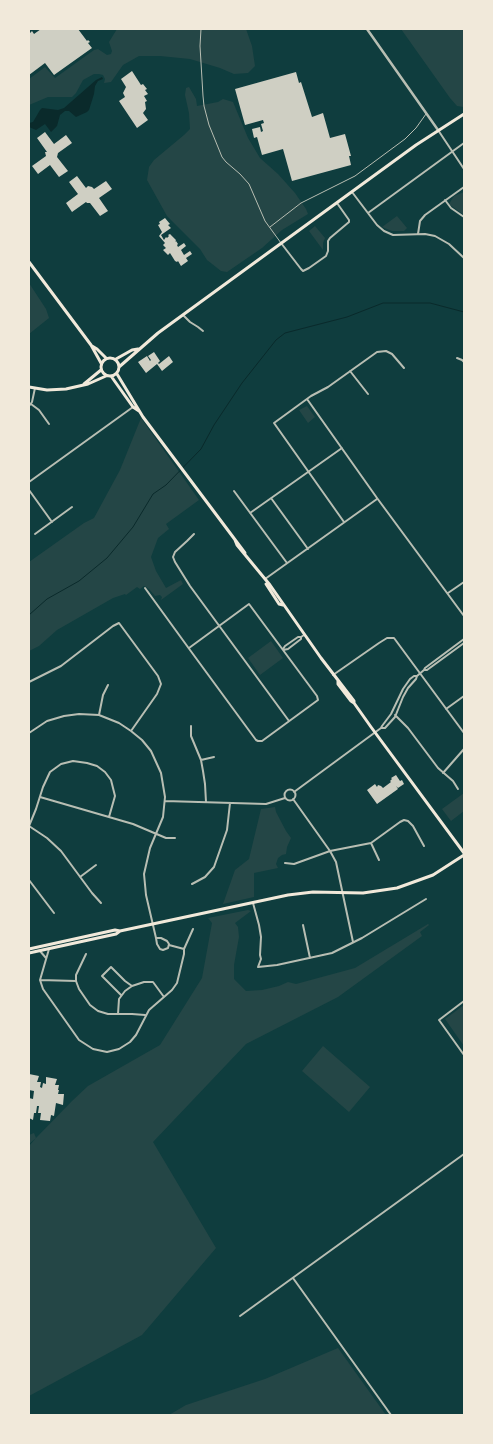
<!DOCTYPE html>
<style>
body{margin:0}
#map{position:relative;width:493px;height:1444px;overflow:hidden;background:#0f3d3e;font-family:Helvetica,sans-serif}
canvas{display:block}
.frame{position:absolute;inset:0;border:30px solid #f1e9da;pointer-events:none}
</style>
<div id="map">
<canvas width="493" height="1444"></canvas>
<div class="frame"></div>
</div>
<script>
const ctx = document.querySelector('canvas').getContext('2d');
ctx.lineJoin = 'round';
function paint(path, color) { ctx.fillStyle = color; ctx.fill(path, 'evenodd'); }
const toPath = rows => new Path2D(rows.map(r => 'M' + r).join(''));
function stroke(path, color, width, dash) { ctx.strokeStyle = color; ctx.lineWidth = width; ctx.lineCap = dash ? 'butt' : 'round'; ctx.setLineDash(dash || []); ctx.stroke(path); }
const green = toPath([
 [117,29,246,29,252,46,255,66,248,73,234,74,220,68,190,59,160,56,139,56,123,65,111,82,104,83,105,79,103,75,99,74,94,74,83,80,76,93,72,97,48,97,29,105,29,79,45,67,55,78,94,50,98,49,107,55,111,54,112,51,109,42],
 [401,29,464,29,464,107,457,106,450,98],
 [189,87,196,99,197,106,218,102,223,99,233,102,248,138,260,158,278,174,295,193,306,209,308,214,282,230,262,248,227,272,221,271,207,260,200,249,167,216,147,180,149,167,154,160,184,135,190,129,189,113,185,95,186,88],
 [464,192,464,215,449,204,454,196],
 [397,216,407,228,404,231,392,231,382,227],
 [315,226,325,238,323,243,323,250,309,231],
 [29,283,46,309,49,318,29,334],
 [307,406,315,417,308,423,299,410],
 [141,418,199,500,166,524,169,529,158,538,151,557,156,571,166,588,181,580,183,584,161,600,162,597,160,595,155,596,149,589,144,586,140,589,137,587,126,595,125,594,113,598,57,630,39,646,29,651,29,562,84,523,94,518,120,470],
 [271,641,283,658,260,675,248,658],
 [464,793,464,811,451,821,442,809],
 [275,807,276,812,286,831,291,838,287,847,286,854,282,855,278,858,276,864,278,868,254,873,254,897,223,904,235,870,249,859,261,809],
 [248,910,251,911,235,923,238,927,239,937,234,965,234,979,246,991,262,990,279,986,288,982,296,984,355,968,428,924,429,925,420,932,422,936,338,997,246,1044,153,1142,216,1248,142,1335,29,1396,29,1146,36,1138,29,1144,29,1135,34,1133,36,1138,72,1101,88,1086,160,1045,202,978,212,923,208,918],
 [464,1005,464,1046,445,1019],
 [323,1046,370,1087,349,1112,302,1071],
 [338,1348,386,1415,169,1415,186,1405,265,1379]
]);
const water = toPath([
 [102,77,103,79,98,81,95,86,94,94,89,110,87,112,76,117,69,111,65,111,60,115,57,126,51,132,45,124,36,130,29,127,29,123,33,122,40,110,42,108,58,110,64,108,96,80]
]);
const stream = toPath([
 [29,615,47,599,79,581,107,558,133,527,153,494,166,485,201,449,214,425,242,383,276,340,285,333,347,317,383,303,430,303,464,312]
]);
const building = toPath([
 [41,29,78,29,87,41,88,40,90,42,88,43,92,48,54,75,45,63,29,75,29,34,32,31,34,34],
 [132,71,141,85,143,84,147,89,145,90,148,94,144,96,147,101,145,102,146,109,143,113,148,120,137,128,119,101,125,97,123,93,126,87,121,79],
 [296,72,299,83,301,82,312,117,323,113,330,138,345,134,351,156,349,156,351,165,292,181,283,149,262,155,257,137,254,138,252,129,260,127,261,132,263,131,261,124,264,123,263,120,245,125,235,89],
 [45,132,54,144,66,135,72,143,58,153,57,157,68,171,59,177,50,165,38,174,32,166,46,156,45,152,47,152,37,138],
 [77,176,86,188,88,186,92,187,94,189,106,181,112,189,99,198,108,211,100,216,90,203,87,203,86,202,72,212,66,203,78,194,69,182],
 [165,218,170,224,168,225,171,228,161,235,164,240,166,237,167,238,169,236,168,235,170,234,176,240,175,242,176,241,178,244,177,245,178,247,184,243,186,246,181,250,184,255,190,251,192,254,186,258,188,261,181,266,178,261,177,262,175,261,170,253,168,255,163,250,166,248,163,245,165,243,159,236,162,232,158,225,160,224,159,222],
 [154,352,160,361,158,363,159,364,169,356,173,362,162,371,157,364,146,373,138,362,147,356,150,361,151,360,148,356],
 [396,775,400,781,402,780,404,784,398,788,396,786,398,789,377,804,367,790,375,784,377,787,378,785,381,786,383,788,391,782,390,781,392,779,391,778],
 [29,1074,39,1076,37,1082,41,1082,40,1087,42,1088,43,1083,46,1084,46,1077,57,1079,55,1085,59,1085,58,1090,59,1090,58,1094,64,1094,63,1105,56,1103,54,1116,51,1115,50,1121,40,1120,41,1113,38,1113,39,1106,37,1106,36,1113,34,1113,33,1120,29,1118,29,1098,33,1099,34,1091,29,1090]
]);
const service = toPath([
 [201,29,200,46,203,96,204,106,209,125,222,157,226,162,240,174,249,184,265,221,281,243],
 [270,227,301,203,355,176,405,139,416,128,426,114]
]);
const minor = toPath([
 [438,130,464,169],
 [352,192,377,225,384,231,393,235,425,234,435,236,449,244,464,258],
 [445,200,451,208,464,217],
 [368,213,464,143],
 [418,234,420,221,425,215,464,187],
 [281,243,301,269,303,271,309,268,326,256,328,251,328,241,330,238,349,222,349,220,337,203],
 [183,315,190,322,198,327,203,331],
 [457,358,462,360,464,362],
 [350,371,368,394],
 [307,399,377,498,464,616],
 [31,404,39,410,49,424],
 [29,406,32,402,35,388],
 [29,482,133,407],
 [29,490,52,522],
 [234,491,287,563],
 [271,498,308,549],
 [250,513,342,448],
 [344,522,274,423,311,396,328,387,377,352,386,351,392,354,404,368],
 [35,534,72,507],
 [194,534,187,541,175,552,173,557,175,562,190,586,289,721],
 [265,579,377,499],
 [145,588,190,650,256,740,258,741,262,741,318,700,317,696,249,604,189,648],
 [448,593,464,582],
 [283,649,285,646,298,637,301,637],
 [283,650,288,649,301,639,301,637,304,635],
 [424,670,427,670,464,643],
 [333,675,379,643,387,638,394,638,464,733],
 [29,682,61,666,113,626,119,623,158,676,161,684,157,694,131,731],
 [446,709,464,696],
 [99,715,103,695,108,685],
 [395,715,408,728,438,768,453,781,458,789],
 [191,726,191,736,201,760,203,771,205,784,206,802],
 [381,728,382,726,391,714,403,689,410,679,414,676,417,676,424,670,425,668,464,639],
 [29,733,47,721,64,716,79,714,99,715,119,723,131,731,142,740,151,751,161,773,165,797,163,817,150,848,144,874,146,895,156,938],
 [201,760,214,757],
 [443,773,464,749],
 '284.5 795a5.5 5.5 0 1 1 11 0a5.5 5.5 0 1 1-11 0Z',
 [294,792,381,728,385,728,395,717,403,697,408,688,416,679,417,676],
 [40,797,133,824,166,838,175,838],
 [293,799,330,851,336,862,353,942],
 [165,801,266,804,285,798],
 [29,826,36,809,43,787,50,772,61,764,73,761,87,763,97,766,105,772,111,780,115,796,109,817],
 [29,826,47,838,61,851,92,893,101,903],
 [371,843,379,860],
 [285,863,294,864,330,851,371,843,400,822,404,820,408,821,413,826,424,846],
 [80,877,96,865],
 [29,880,54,913],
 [192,884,205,877,214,867,227,830,230,803],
 [253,903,259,925,261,937,260,955,261,959,258,967,277,965,332,953,362,938,426,899],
 [303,925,310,958],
 [156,938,161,938,167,941,169,944,168,948,163,950,160,949,157,944,156,938],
 [49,949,40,980,43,989,79,1040,93,1049,107,1052,119,1049,130,1042,136,1035,149,1010,172,990,177,983,184,954,184,949,169,945],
 [184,949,193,929],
 [40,951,46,958],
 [86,954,76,975,76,981,79,989,90,1005,98,1011,108,1014,132,1014,145,1015],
 [40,980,76,981],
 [121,995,102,976,111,967,125,981,132,986],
 [464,1001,439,1020,464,1055],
 [118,1014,119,999,125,991,132,986,144,982,153,982,164,997],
 [293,1278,391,1415],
 [240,1316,464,1154]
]);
const tertiary = toPath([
 [367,29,438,130]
]);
const secondary = toPath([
 [29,262,91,345,101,363],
 [92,346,97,349,106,358],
 '101 367a9 9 0 1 1 18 0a9 9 0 1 1-18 0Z',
 [116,359,132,350,138,349],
 [119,367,158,333,416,145,464,114],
 [117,374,143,417,245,553],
 [111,376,133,407,139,411],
 [84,384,101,370],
 [29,387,47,390,66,389,88,384,106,376],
 [235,540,237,545,270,585,321,658,354,701,354,703,371,727,464,853],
 [266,584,279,604,283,605],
 [338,681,338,684,351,701,354,703]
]);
const primary = toPath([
 [29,949,115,930,120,931],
 [29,953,116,934,120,931,288,895,313,892,363,893,397,888,433,875,464,855]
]);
paint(green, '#244646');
paint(water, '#0a2a2b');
stroke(stream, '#0a2a2b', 1);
paint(building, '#cfcfc3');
stroke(service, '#b8beb3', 1);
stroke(minor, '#b8beb3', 2);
stroke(tertiary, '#b8beb3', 2.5);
stroke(secondary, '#f1e9da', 3);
stroke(primary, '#f1e9da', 3);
</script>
